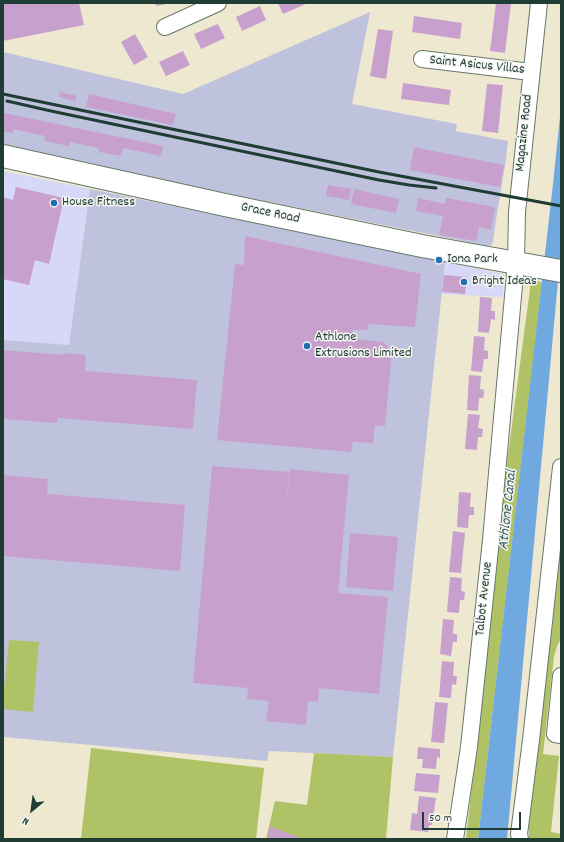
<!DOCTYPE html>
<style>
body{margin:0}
#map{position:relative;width:564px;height:842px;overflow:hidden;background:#eee8d0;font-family:Dekko,sans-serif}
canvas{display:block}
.frame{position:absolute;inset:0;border:4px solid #1f3d34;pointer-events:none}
.north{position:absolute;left:12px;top:790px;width:40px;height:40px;-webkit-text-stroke:3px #f6f6f2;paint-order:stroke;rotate:209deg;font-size:11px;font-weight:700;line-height:16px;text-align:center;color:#1f3d34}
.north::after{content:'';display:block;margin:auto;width:14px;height:18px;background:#1f3d34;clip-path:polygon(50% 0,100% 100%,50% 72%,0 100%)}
.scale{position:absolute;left:422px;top:812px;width:99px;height:18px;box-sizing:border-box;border:2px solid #1f3d34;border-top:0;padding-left:5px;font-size:12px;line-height:14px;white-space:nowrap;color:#1f3d34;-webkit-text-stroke:3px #f6f6f2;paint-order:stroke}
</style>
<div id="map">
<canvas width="564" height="842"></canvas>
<div class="frame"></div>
<div class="north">N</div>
<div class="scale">50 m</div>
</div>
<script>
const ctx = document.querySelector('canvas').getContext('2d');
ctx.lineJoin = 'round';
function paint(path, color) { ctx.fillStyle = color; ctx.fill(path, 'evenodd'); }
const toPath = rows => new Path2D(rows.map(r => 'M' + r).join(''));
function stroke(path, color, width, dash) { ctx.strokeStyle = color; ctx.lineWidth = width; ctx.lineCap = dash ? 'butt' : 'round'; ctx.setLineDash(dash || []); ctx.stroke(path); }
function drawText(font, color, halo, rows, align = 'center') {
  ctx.font = font + ' Dekko,sans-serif'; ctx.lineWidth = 3; ctx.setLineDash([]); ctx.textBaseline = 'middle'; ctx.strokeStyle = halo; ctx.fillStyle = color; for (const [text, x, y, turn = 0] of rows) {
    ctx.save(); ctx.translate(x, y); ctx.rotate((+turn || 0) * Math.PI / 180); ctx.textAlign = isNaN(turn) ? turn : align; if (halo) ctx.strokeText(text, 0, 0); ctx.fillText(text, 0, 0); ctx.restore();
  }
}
const built = toPath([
 [3,171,90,189,69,346,3,340],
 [445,262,504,274,503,297,441,294]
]);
const industrial = toPath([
 [370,12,352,104,457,124,456,131,508,141,506,160,496,220,493,242,491,245,488,246,135,175,3,144,3,52,183,94],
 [90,189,445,262,393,757,269,751,267,761,3,737,3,340,69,345]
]);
const green = toPath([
 [531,281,538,281,542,283,478,839,466,839,504,485],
 [561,530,561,639,558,644,554,656,543,754,559,756,551,832,561,834,561,839,529,839,529,818],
 [9,640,39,642,33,712,3,709,3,700],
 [91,748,264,768,256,839,81,839],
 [314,753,393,757,386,839,266,839,275,801,307,805]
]);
const water = toPath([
 [561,107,561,248,507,839,478,839,553,184]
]);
const building = toPath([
 [3,3,79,3,84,25,3,41],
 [155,3,167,3,167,4,156,6],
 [278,3,308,3,283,14],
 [496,3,511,3,505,53,490,51],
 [260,6,266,20,242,31,236,17],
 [414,16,462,23,460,39,412,32],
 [218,24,225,38,201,49,194,34],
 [378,29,393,31,386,79,370,76],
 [135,34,148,57,134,65,121,42],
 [183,51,190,65,166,76,159,62],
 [403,83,451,90,449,105,401,99],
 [487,84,503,85,498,133,482,131],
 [60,92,77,96,75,101,59,97],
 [89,94,176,114,173,125,86,107],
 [4,113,163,146,161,156,123,148,121,156,99,152,99,148,70,142,69,146,44,141,45,136,13,129,13,133,3,131,3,120],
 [414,147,504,165,500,187,410,170],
 [328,185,351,189,349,200,326,196],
 [16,187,64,198,49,264,35,260,29,285,3,279,3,197,13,200],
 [354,189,399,199,396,213,351,204],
 [418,198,445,204,446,198,495,207,491,230,479,227,476,241,439,235,443,216,416,211],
 [245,236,421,274,415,327,368,324,367,330,353,330,354,339,383,342,392,351,385,426,375,425,373,443,353,442,351,452,217,440,235,264,244,265],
 [444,275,467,277,465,294,442,292],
 [480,297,492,298,491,311,495,311,495,320,491,319,489,333,478,332],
 [474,336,485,337,484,350,488,351,488,359,484,359,482,372,471,371],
 [3,350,63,355,63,353,86,355,85,371,197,380,193,429,58,418,57,423,3,419],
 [469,375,481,376,480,389,484,390,484,394,483,398,479,398,478,411,467,410],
 [468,414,480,415,478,428,483,429,482,437,478,437,477,450,465,449],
 [212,466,289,472,286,510,290,469,349,475,338,593,388,597,379,694,319,688,318,702,308,701,306,725,266,721,269,701,247,699,248,688,193,683],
 [3,475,48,479,47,494,185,505,180,571,3,556],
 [459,492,471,493,470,507,474,507,474,515,469,515,468,528,457,527],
 [453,531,465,533,461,573,449,572],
 [350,533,398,537,393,591,346,587],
 [450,577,462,578,461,591,465,592,464,600,460,600,459,613,447,612],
 [443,619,454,620,453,634,457,634,457,642,453,642,451,656,440,654],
 [442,661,454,662,453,676,457,676,456,685,452,684,451,698,439,697],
 [435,702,448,703,444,743,431,742],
 [418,747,440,749,440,758,437,757,436,769,422,768,423,759,417,759],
 [416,773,440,775,438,793,414,791],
 [419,796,436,798,432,825,429,825,428,832,410,830,412,813,417,814],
 [269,826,303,839,268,839]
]);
const minor = toPath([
 [165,27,218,3],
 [422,59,531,72],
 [561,676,555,734,561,735],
 [455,839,469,747,491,540,516,263,517,212,539,3],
 [520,839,519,834,531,740,561,467]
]);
const secondary = toPath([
 [3,156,225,205,422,246,561,271]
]);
const rail = toPath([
 [3,94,379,172,561,206],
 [7,101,51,111,379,180,409,185,436,188]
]);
const markers = [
 [54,203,4,"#1f6fb2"],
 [439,260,4,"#1f6fb2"],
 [464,282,4,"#1f6fb2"],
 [307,346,4,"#1f6fb2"]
];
const streetNames = [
 ["Saint Asicus Villas",477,66,6],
 ["Magazine Road",525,133,-84],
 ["Grace Road",270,214,12],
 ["Talbot Avenue",485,599,-84]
];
const poiNames = [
 ["House Fitness",62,203],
 ["Iona Park",447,260],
 ["Bright Ideas",472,282],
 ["Athlone",315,338],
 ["Extrusions Limited",315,354]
];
const waterNames = [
 ["Athlone Canal",509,510,-84]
];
paint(built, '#d7d7f8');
paint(industrial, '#bfc2dd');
paint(green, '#b0c266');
paint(water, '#70a9df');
paint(building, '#c8a0cd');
stroke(minor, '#67796b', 18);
stroke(secondary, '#67796b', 24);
stroke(minor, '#fff', 16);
stroke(secondary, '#fff', 22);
stroke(rail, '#1f3d34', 3);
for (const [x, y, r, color] of markers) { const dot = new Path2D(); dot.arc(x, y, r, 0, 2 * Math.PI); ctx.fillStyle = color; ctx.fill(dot); stroke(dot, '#f6f6f2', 1.5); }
drawText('14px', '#1f3d34', '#f6f6f2', streetNames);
drawText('14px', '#1f3d34', '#f6f6f2', poiNames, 'left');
drawText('italic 15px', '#375d67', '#f6f6f2', waterNames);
</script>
